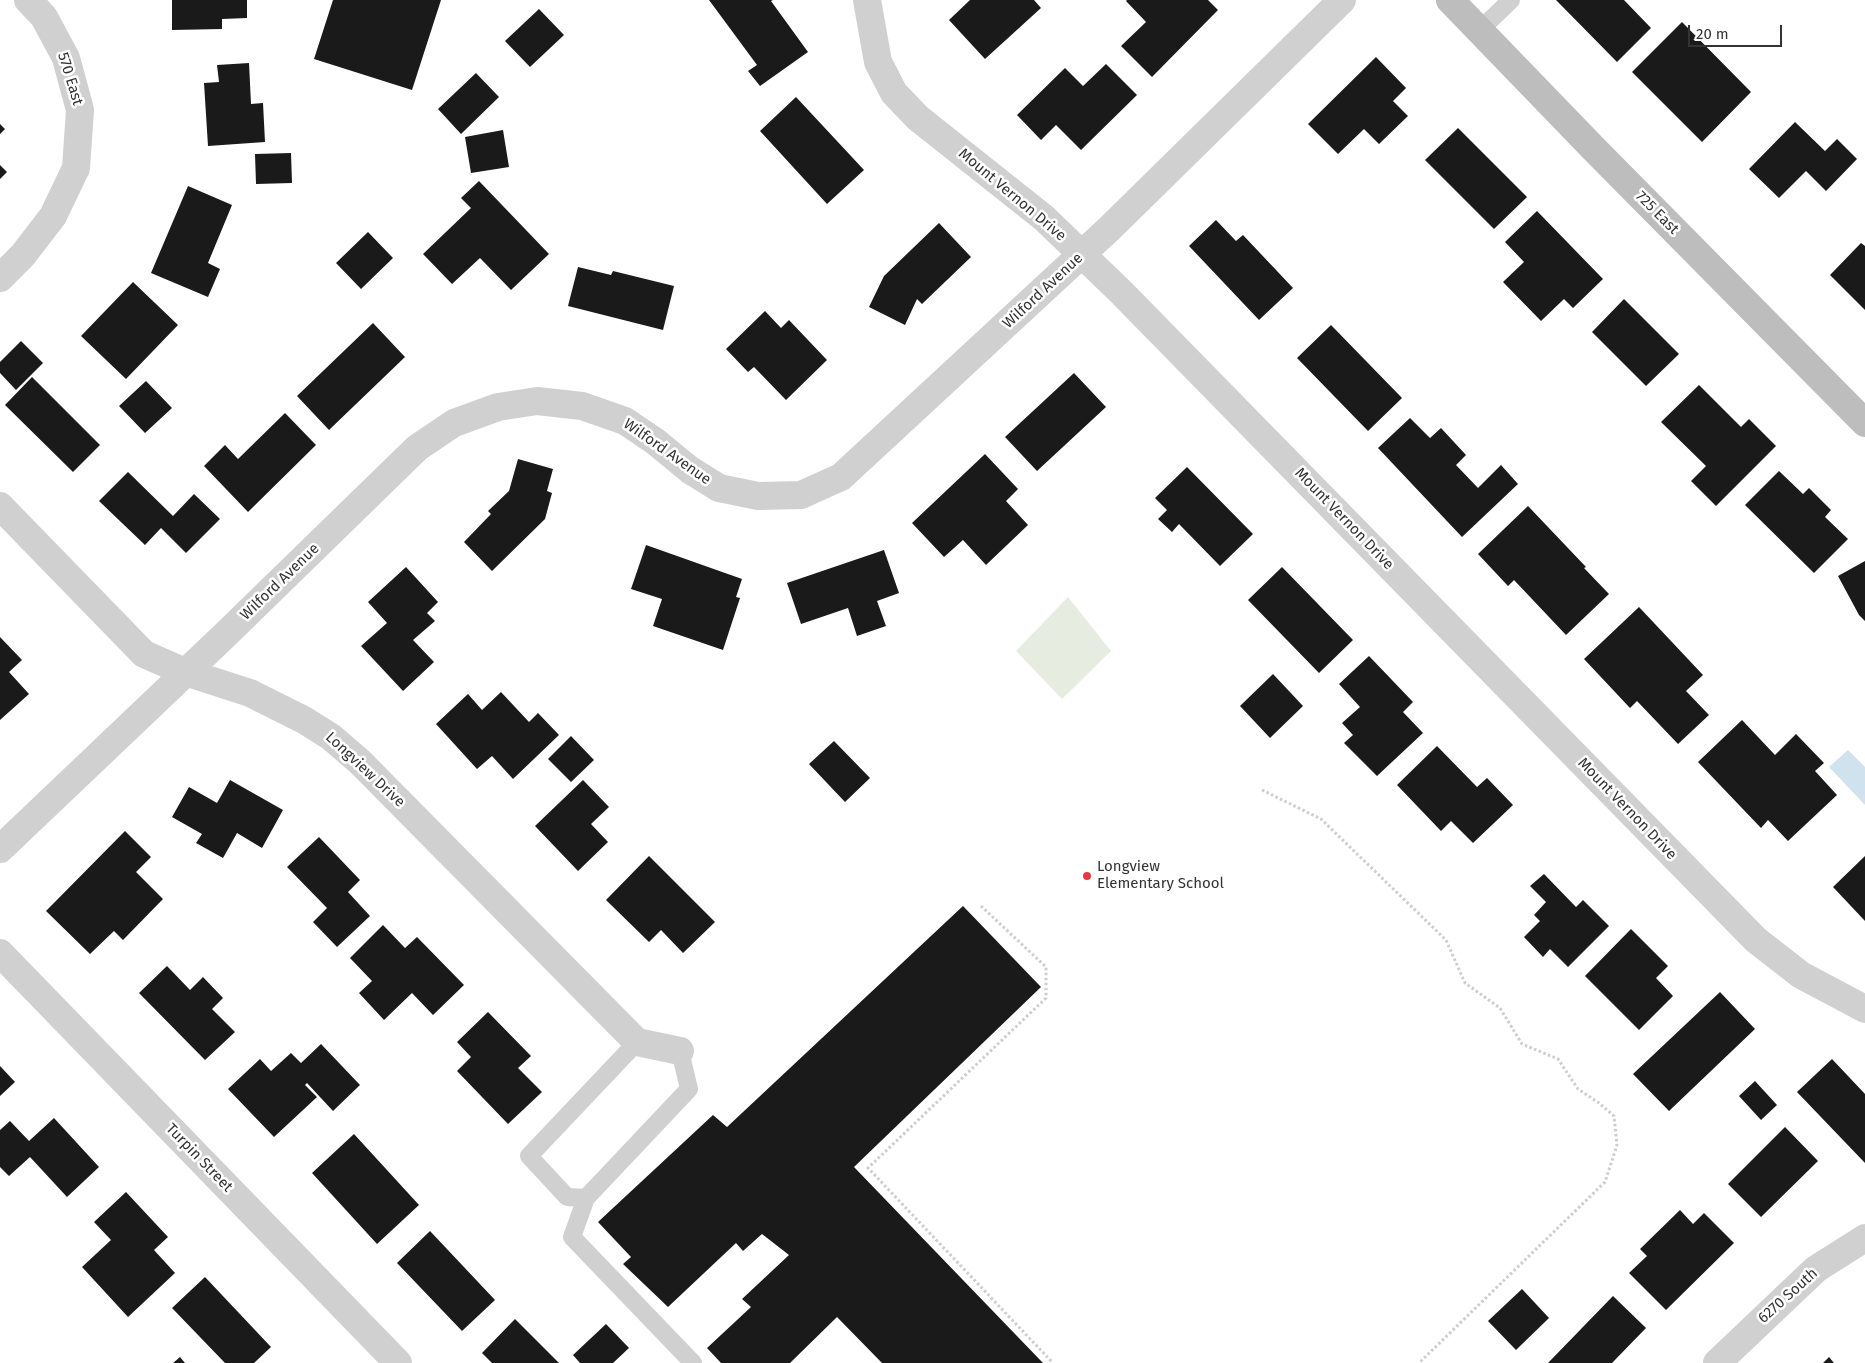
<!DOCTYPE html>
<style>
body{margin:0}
#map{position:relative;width:1865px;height:1363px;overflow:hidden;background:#fff;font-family:"Fira Sans",sans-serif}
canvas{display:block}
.scale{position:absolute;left:1688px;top:25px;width:94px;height:22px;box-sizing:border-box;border:2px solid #333;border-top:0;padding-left:6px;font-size:15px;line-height:18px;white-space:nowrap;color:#333;-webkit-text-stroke:4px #fff;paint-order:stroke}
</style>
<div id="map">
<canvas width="1865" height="1363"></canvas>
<div class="scale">20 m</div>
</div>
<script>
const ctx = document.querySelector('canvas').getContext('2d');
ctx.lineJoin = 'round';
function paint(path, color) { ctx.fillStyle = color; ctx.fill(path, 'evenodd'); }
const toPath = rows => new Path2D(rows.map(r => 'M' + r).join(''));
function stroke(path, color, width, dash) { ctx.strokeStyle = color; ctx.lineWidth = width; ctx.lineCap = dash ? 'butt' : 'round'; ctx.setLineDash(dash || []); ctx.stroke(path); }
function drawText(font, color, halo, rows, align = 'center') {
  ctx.font = font + ' "Fira Sans",sans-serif'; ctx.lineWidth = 5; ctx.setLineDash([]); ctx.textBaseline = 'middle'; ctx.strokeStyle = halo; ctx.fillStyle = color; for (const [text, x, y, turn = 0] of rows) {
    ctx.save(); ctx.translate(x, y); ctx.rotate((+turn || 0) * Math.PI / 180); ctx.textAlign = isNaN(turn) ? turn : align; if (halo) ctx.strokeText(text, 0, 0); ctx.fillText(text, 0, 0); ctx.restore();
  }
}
const green = toPath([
 [1068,597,1111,651,1062,699,1016,651]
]);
const water = toPath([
 [1848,750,1865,767,1865,805,1829,767]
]);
const building = toPath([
 [172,0,247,0,247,18,222,19,222,29,172,30],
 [333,0,441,0,412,90,314,59],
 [709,0,773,0,771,1,808,52,760,86,748,71,757,65],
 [970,0,1034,0,1041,8,985,59,949,20],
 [1127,0,1208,0,1218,10,1152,77,1121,46,1146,22,1126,1],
 [1556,0,1624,0,1651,28,1617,62],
 [539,9,564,35,530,67,505,41],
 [1682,22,1751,92,1702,142,1632,72],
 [1376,57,1406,88,1393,101,1408,116,1379,144,1364,129,1338,154,1308,124],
 [249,63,251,104,263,103,265,142,208,146,204,83,219,82,217,65],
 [1106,64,1137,95,1081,150,1056,125,1041,140,1017,115,1065,68,1083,86],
 [476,73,499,97,461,134,438,109],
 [796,97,864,170,827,204,760,131],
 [1795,122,1825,151,1837,139,1857,159,1826,191,1806,171,1779,198,1749,169],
 [0,124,5,129,0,134],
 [1458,128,1527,197,1494,229,1425,160],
 [503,130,509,167,471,173,465,137],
 [291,153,292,183,256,184,255,154],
 [0,165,7,172,0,179],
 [479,181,549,254,511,290,480,258,452,284,423,254,471,208,461,198],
 [188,186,232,205,208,263,220,269,208,297,151,273],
 [1537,211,1603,279,1573,308,1564,299,1541,321,1503,282,1524,262,1505,242],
 [1216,220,1236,241,1243,235,1293,288,1259,320,1189,246],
 [939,223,971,257,922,304,917,299,905,325,869,307,884,276],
 [368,232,393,258,361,289,336,263],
 [1861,243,1865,246,1865,310,1830,275],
 [578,267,611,275,613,271,674,286,663,330,568,306],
 [133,282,178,325,126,379,81,336],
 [1624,299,1679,354,1646,386,1592,332],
 [765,311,781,328,789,320,827,360,786,400,754,367,748,372,726,349],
 [373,323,405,357,329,430,297,396],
 [1331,325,1402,398,1368,431,1297,358],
 [21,341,43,363,16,390,0,373,0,362],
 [1074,373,1106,407,1037,471,1005,437],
 [32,377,100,445,73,472,5,405],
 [146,381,172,408,145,433,119,406],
 [1699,385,1741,427,1749,419,1776,446,1716,506,1691,481,1706,466,1661,422],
 [285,413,316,445,248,512,204,466,225,445,238,459],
 [1410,418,1430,438,1441,428,1466,455,1456,465,1478,488,1501,465,1518,484,1462,537,1378,448],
 [985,454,1018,489,1006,501,1028,525,986,565,963,540,944,557,912,523],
 [518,459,553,469,547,491,552,493,545,519,492,571,464,542,491,514,488,511,509,491],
 [1187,467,1253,534,1220,566,1179,524,1172,532,1158,519,1167,510,1155,498],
 [1779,471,1803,494,1809,488,1831,510,1825,517,1848,539,1814,573,1745,505],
 [128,472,173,516,194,494,220,519,186,553,161,528,145,545,99,501],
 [1528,506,1586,567,1584,568,1609,594,1566,635,1514,580,1508,586,1478,554],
 [646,545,742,579,736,597,740,598,723,650,653,626,662,599,631,589],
 [884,550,899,593,877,601,886,626,857,636,848,608,801,624,787,583],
 [1865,561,1865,621,1859,615,1838,576],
 [406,567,438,602,427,613,435,621,413,640,434,662,403,691,361,646,387,623,368,602],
 [1282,567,1353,640,1319,673,1248,600],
 [1639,607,1703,675,1686,691,1709,715,1678,744,1637,701,1630,708,1584,659],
 [0,637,22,660,9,672,29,694,0,720],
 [1369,656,1413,702,1403,712,1423,733,1377,776,1344,743,1353,735,1342,723,1360,707,1339,684],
 [1273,674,1303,706,1270,738,1240,706],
 [501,692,529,722,538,713,559,735,513,779,492,756,477,769,436,724,468,694,482,710],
 [1742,720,1775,755,1796,734,1824,763,1815,771,1837,795,1788,841,1768,820,1761,828,1698,762],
 [571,736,594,760,571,782,548,759],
 [834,741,870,778,845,802,809,764],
 [1437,746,1477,787,1487,778,1513,805,1473,843,1451,821,1441,831,1397,785],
 [230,780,283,810,262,848,237,833,223,858,196,843,202,834,172,817,189,787,217,803],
 [583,780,609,807,591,824,608,842,578,871,535,826],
 [125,831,151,857,136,872,163,899,123,940,114,931,90,954,46,911],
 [319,837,360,880,348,892,370,916,337,947,313,922,327,908,287,867],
 [649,856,715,922,683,953,661,930,649,942,606,900],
 [1865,856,1865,921,1833,887],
 [1544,874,1576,907,1583,900,1609,926,1568,967,1550,949,1543,957,1524,937,1540,921,1534,915,1546,902,1530,886],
 [963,906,1041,987,854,1167,1043,1363,882,1363,837,1317,790,1363,721,1363,707,1348,751,1307,742,1299,789,1255,762,1234,743,1251,736,1243,668,1307,623,1264,631,1257,598,1222,713,1115,727,1127],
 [383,925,405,948,417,937,464,985,433,1015,412,993,384,1020,359,993,372,981,350,958],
 [1631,929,1668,966,1656,978,1673,996,1639,1030,1585,976],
 [167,966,190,990,203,977,223,998,212,1009,235,1032,205,1060,139,993],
 [1720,992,1755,1029,1669,1111,1633,1074],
 [488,1012,531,1056,518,1068,542,1092,508,1124,457,1071,471,1057,457,1042],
 [321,1044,360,1085,333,1111,307,1083,305,1085,317,1097,274,1137,228,1089,260,1059,271,1071,291,1053,301,1063],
 [1832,1059,1865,1094,1865,1163,1797,1092],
 [0,1066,15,1082,0,1096],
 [1755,1081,1777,1105,1761,1120,1739,1096],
 [54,1118,99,1167,67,1197,30,1157,9,1176,0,1167,0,1130,10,1121,29,1141],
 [1785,1127,1818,1161,1761,1217,1728,1184],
 [354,1134,419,1205,377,1244,312,1173],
 [126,1192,168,1237,154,1250,175,1273,128,1317,82,1267,111,1240,94,1222],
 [1680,1210,1693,1224,1704,1213,1734,1243,1666,1310,1629,1273,1647,1256,1640,1249],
 [430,1231,495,1300,462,1331,397,1263],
 [205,1277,271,1347,254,1363,225,1363,172,1308],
 [1522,1289,1549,1318,1516,1350,1488,1321],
 [1613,1296,1646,1328,1612,1363,1548,1363],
 [515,1319,559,1363,492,1363,482,1353],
 [606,1324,629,1348,613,1363,580,1363,573,1355],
 [180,1357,185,1363,173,1363],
 [1829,1357,1834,1363,1823,1363]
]);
const path = toPath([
 [1262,790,1321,819,1446,940,1465,983,1500,1008,1522,1044,1558,1059,1578,1089,1599,1103,1614,1116,1617,1145,1605,1182,1419,1363],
 [981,906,1046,967,1046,998,868,1168,1053,1363]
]);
const lane = toPath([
 [1480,30,1511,0],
 [637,1042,529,1156,567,1197,586,1198,689,1089,680,1051],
 [586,1198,572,1237,693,1363]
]);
const street = toPath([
 [867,0,878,62,894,93,918,118,1044,218,1121,292,1756,940,1801,975,1865,1009],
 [0,278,23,255,53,216,76,168,80,110,66,58,44,17,28,0],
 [0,506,144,654,185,672,250,693,304,720,331,737,360,762,637,1042,680,1051],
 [0,849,224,636,417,448,454,423,498,407,537,401,582,406,625,421,656,442,690,470,719,488,758,496,801,495,841,477,1110,228,1342,0],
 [0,953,398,1363],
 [1717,1363,1816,1269,1865,1238]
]);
const secondary = toPath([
 [1450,0,1594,149,1865,423]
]);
const markers = [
 [1087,876,5,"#e63946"]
];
const streetNames = [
 ["570 East",70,79,73],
 ["Mount Vernon Drive",1012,195,40],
 ["725 East",1657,213,45],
 ["Wilford Avenue",1043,291,-43],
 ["Wilford Avenue",667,452,35],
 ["Mount Vernon Drive",1344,519,46],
 ["Wilford Avenue",280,582,-44],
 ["Longview Drive",365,770,43],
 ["Mount Vernon Drive",1627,809,46],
 ["Turpin Street",199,1158,46],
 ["6270 South",1788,1296,-42]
];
const poiNames = [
 ["Longview",1097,867],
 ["Elementary School",1097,884]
];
paint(green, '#e6ecdf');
paint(water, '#cfe2ee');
paint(building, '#1a1a1a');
stroke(path, '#cdcdcd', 3, [2.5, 2.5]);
stroke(lane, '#d0d0d0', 18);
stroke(street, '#d0d0d0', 28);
stroke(secondary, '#bdbdbd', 28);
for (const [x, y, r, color] of markers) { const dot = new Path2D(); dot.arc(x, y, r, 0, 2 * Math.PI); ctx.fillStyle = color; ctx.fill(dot); stroke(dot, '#fff', 2); }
drawText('15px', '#333', '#fff', streetNames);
drawText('15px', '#333', '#fff', poiNames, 'left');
</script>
